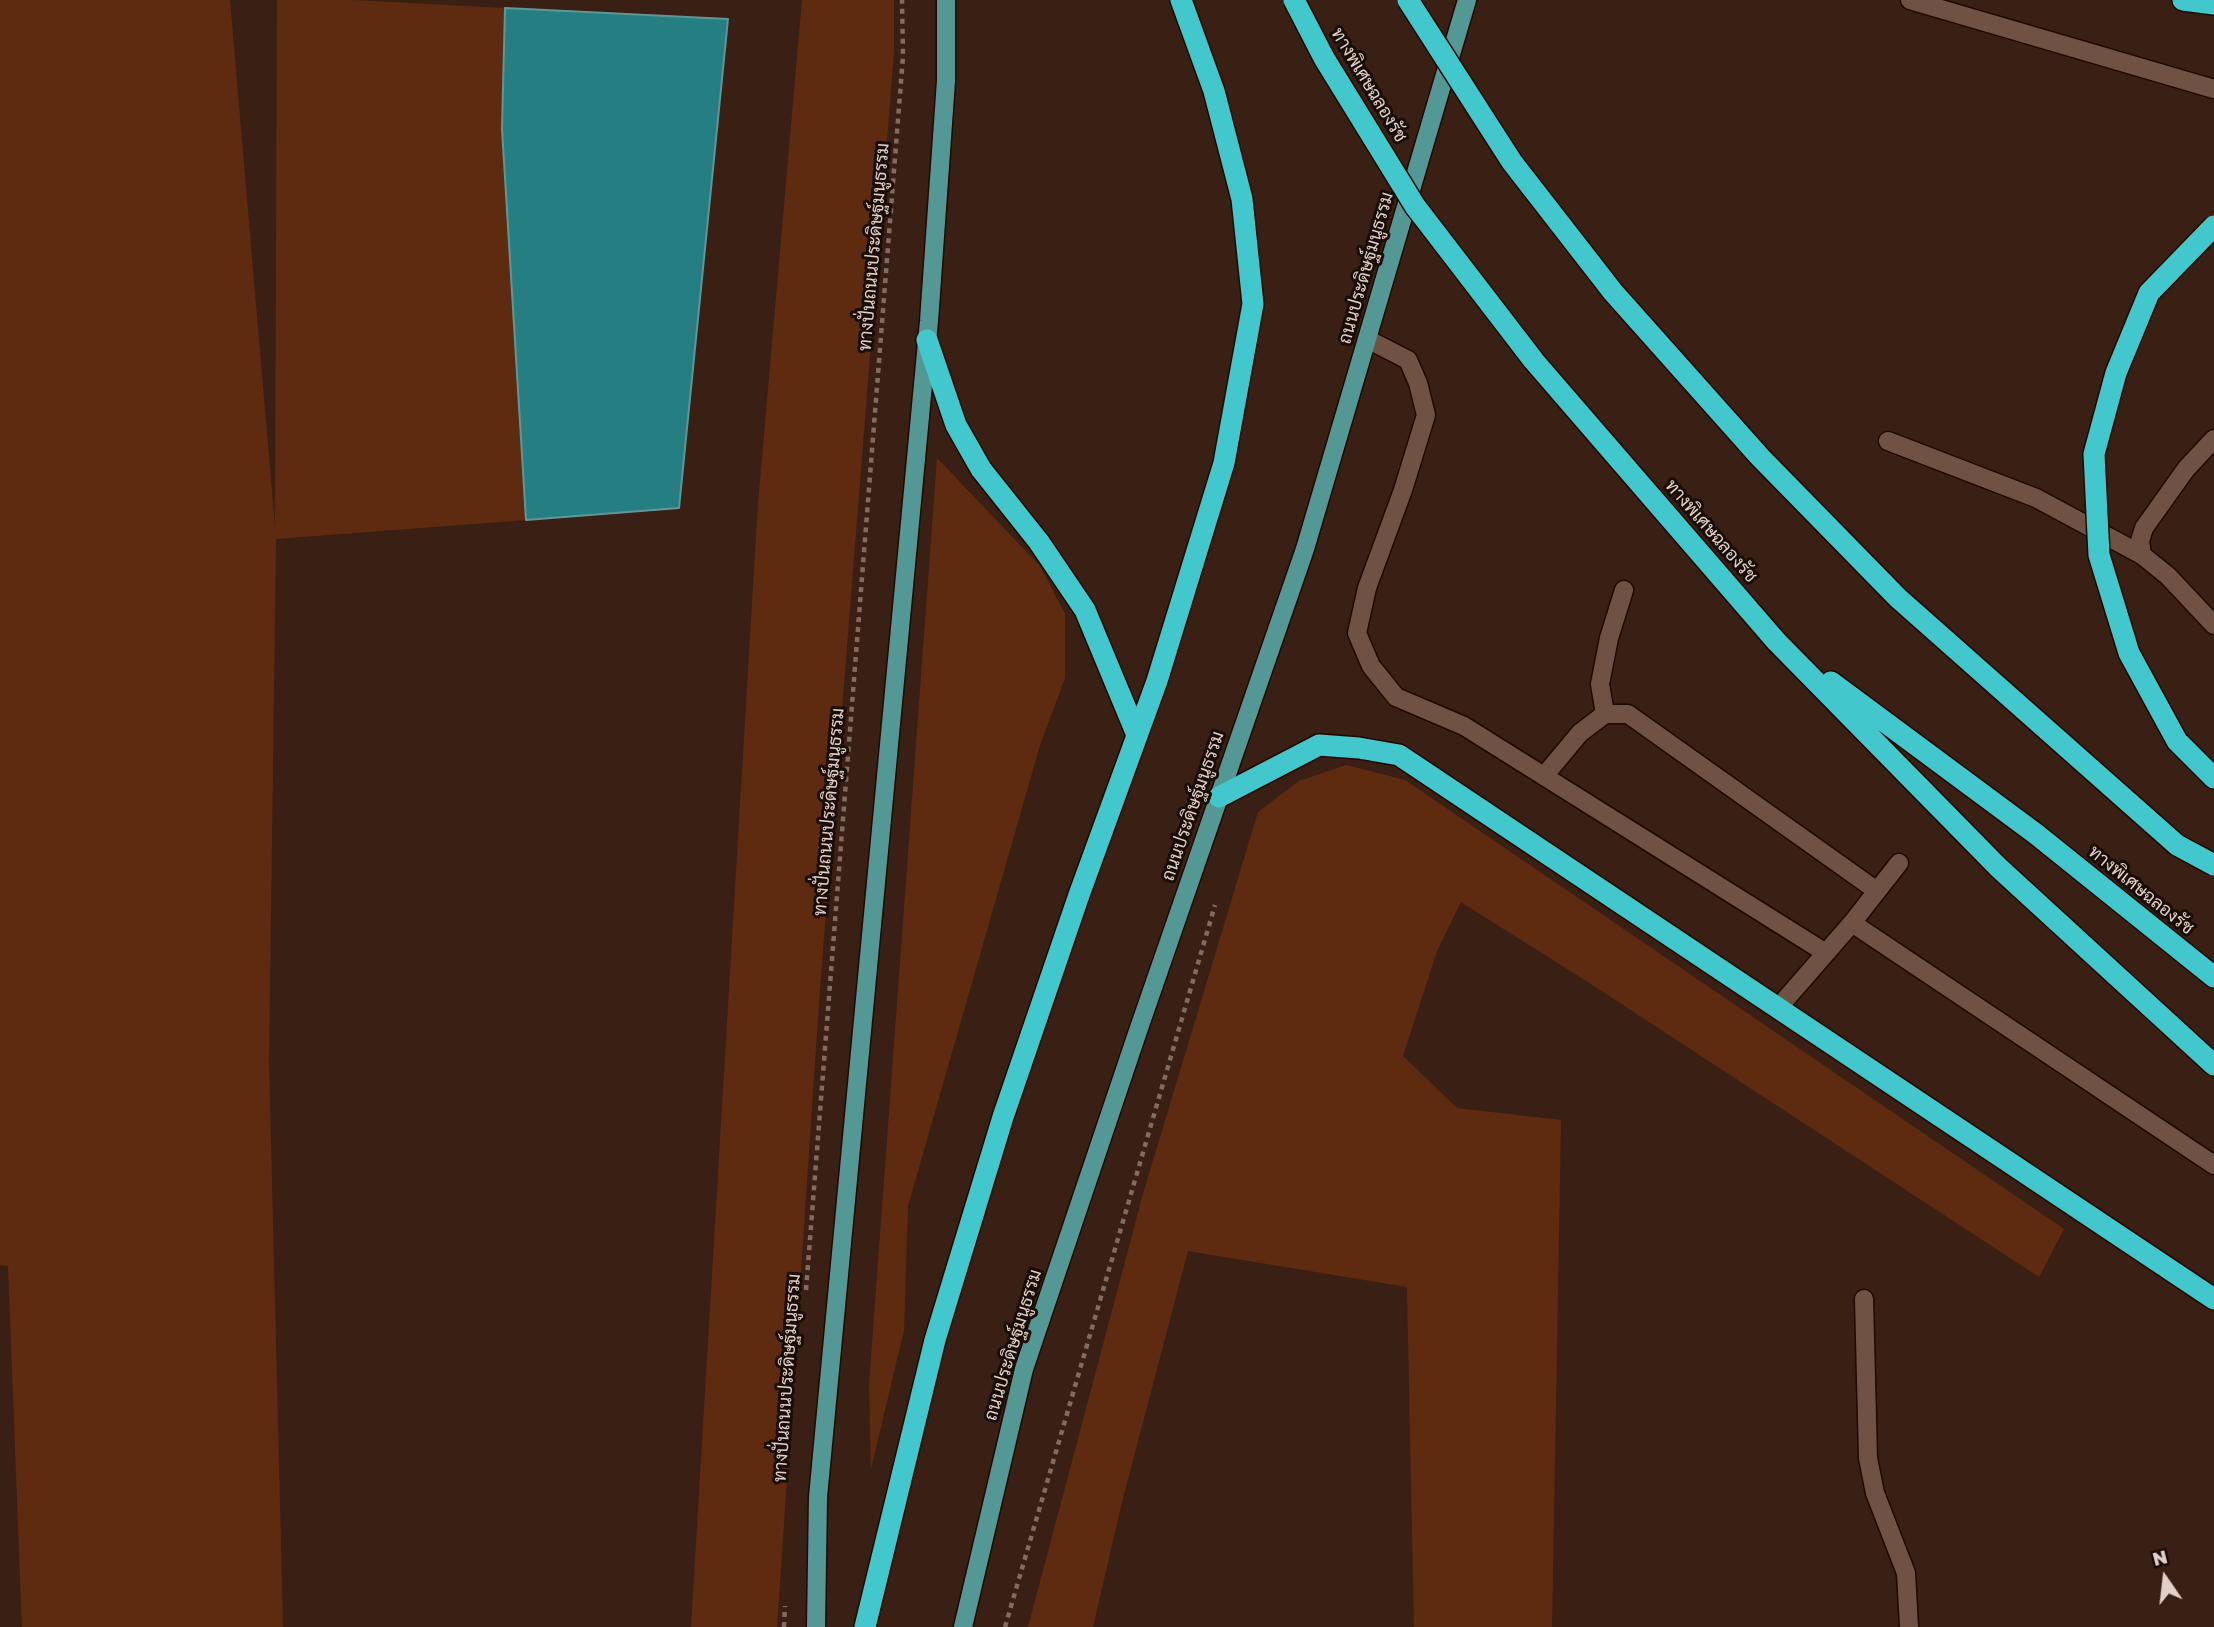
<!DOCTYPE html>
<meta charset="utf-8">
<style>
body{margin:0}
#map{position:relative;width:2214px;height:1627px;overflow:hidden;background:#3a2014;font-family:"Golos Text",sans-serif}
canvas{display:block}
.north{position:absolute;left:2130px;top:1543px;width:70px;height:70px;-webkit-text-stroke:5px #190d08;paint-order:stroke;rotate:346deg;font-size:19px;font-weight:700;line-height:28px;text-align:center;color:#e2d0c8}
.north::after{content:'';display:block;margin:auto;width:24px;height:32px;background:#e2d0c8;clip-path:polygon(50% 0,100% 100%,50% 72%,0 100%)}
</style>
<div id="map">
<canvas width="2214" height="1627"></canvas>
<div class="north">N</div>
</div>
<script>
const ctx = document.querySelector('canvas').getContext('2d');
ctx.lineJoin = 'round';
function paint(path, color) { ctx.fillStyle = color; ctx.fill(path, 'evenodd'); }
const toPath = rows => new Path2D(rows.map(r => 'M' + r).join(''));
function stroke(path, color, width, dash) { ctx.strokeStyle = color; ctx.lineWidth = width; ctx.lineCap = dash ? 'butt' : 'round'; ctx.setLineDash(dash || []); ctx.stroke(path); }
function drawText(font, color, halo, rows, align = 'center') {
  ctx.font = font + ' "Golos Text",Sarabun,sans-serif'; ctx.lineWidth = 6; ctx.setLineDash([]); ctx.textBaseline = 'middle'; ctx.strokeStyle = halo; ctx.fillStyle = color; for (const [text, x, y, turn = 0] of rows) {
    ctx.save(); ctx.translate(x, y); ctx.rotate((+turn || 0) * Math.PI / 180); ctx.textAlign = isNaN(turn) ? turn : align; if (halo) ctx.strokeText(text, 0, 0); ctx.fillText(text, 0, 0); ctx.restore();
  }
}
const green = toPath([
 [0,0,230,0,275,527,277,0,352,0,505,8,502,129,526,520,276,539,269,1061,283,1627,22,1627,8,1266,0,1265],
 [802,0,894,0,894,52,820,988,777,1627,691,1627,758,503],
 [937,458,1040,566,1065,614,1065,678,1040,745,908,1206,904,1330,871,1469,869,1385],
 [1346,765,1405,780,2064,1229,2039,1277,1594,986,1461,902,1437,951,1403,1056,1457,1108,1561,1120,1552,1627,1414,1627,1407,1287,1188,1251,1122,1502,1093,1627,1028,1627,1143,1194,1258,812,1299,781]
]);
const water = toPath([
 [505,8,728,19,679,508,526,520,502,129,505,8]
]);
const path = toPath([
 [806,1290,903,56,902,0],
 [784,1627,785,1606],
 [1005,1627,1215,905]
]);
const minor = toPath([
 [1910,0,2214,89],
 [1367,339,1408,360,1418,383,1426,415,1403,490,1367,588,1357,633,1371,666,1396,697,1464,726,1826,953],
 [1888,441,2036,498,2142,555,2168,576,2214,625],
 [2142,555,2140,541,2144,528,2186,469,2214,439],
 [1605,714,1600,684,1609,638,1624,590],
 [1544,776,1580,733,1605,714,1628,714,1877,891],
 [1852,923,2214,1165],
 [1778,1008,1852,923,1899,863],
 [1864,1299,1868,1458,1875,1493,1906,1573,1909,1627]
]);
const major = toPath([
 [816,1627,818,1497,929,321,946,81,946,0],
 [963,1627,1024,1369,1138,1031,1305,549,1467,0]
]);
const highway = toPath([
 [2183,0,2214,4],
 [927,340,956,425,981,469,1039,542,1085,610,1137,735],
 [1776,641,1998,867,2214,1065],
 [1831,682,2036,834,2214,977],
 [2177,741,2214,778],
 [1219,797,1319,745,1359,748,1399,755,2214,1299],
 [865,1627,935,1340,1003,1117,1079,895,1157,681,1224,463,1253,304,1242,199,1214,91,1181,0]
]);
const highwayBridge = toPath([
 [1294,0,1324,58,1415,206,1534,361,1776,641],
 [1408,0,1512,162,1613,292,1760,457,1898,598,2177,845,2214,865],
 [2177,741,2129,653,2099,555,2094,454,2116,373,2149,293,2214,226]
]);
const streetNames = [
 ["ทางพิเศษฉลองรัช",1369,85,59],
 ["ทางปั่นถนนประดิษฐ์มนูธรรม",874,247,-85],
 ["ถนนประดิษฐ์มนูธรรม",1366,268,-74],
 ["ทางพิเศษฉลองรัช",1711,531,49],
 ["ถนนประดิษฐ์มนูธรรม",1193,806,-71],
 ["ทางปั่นถนนประดิษฐ์มนูธรรม",829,812,-85],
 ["ทางพิเศษฉลองรัช",2141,890,39],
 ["ถนนประดิษฐ์มนูธรรม",1013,1345,-73],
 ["ทางปั่นถนนประดิษฐ์มนูธรรม",787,1378,-86]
];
paint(green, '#5f2b10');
paint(water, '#257f82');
stroke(water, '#5e9797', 2);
stroke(minor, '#200901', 21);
stroke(major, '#200901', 21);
stroke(highway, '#200901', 24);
stroke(path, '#826b61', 4.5, [5, 5]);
stroke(minor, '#6f5244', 18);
stroke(major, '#549896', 18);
stroke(highway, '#42c7cc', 21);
stroke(highwayBridge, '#200901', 24, []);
stroke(highwayBridge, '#42c7cc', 21);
drawText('18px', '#e2d0c8', '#190d08', streetNames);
</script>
